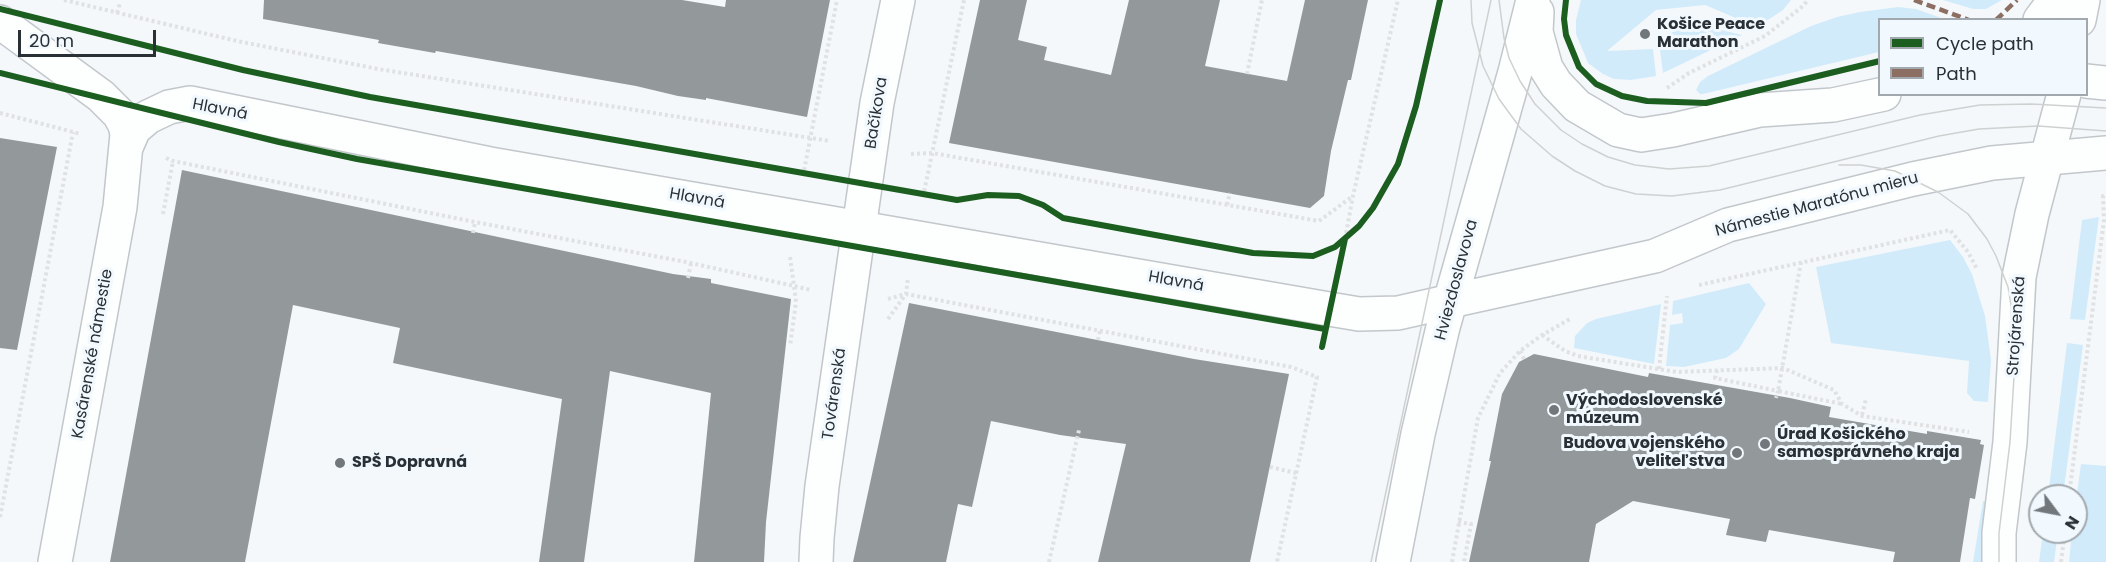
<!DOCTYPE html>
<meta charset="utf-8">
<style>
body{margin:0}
#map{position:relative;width:2106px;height:562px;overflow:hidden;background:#f4f8fb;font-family:Poppins,sans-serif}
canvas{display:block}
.legend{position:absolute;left:1878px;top:18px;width:210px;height:78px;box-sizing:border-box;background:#f1f9fe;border:2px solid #a1a9ae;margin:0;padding:8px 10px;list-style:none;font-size:18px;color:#2a3136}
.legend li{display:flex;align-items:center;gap:12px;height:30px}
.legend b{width:30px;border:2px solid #a1a9ae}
.north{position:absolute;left:2028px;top:484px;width:60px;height:60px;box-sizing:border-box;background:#f1f9fe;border:2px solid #a1a9ae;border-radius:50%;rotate:122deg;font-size:16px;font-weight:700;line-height:24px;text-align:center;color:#2a3136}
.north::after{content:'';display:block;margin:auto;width:21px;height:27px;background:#71777b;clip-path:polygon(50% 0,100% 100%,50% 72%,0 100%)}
.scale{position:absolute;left:18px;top:30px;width:138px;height:27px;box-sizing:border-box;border:3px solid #2a3136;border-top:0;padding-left:8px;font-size:18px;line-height:21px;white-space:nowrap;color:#2a3136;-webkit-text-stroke:4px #f1f9fe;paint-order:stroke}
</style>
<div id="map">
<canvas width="2106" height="562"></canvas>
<ul class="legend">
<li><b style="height:8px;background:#1b5e20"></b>Cycle path</li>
<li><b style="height:8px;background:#8d6e63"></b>Path</li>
</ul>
<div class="north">N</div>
<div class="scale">20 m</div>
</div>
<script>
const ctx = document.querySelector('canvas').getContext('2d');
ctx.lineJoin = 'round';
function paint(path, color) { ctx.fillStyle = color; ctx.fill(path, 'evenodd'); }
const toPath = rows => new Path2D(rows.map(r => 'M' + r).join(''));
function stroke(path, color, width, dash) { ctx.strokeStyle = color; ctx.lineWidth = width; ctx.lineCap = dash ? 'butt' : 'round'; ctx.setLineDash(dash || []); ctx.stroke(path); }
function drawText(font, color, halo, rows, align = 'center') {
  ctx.font = font + ' Poppins,sans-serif'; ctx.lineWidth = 6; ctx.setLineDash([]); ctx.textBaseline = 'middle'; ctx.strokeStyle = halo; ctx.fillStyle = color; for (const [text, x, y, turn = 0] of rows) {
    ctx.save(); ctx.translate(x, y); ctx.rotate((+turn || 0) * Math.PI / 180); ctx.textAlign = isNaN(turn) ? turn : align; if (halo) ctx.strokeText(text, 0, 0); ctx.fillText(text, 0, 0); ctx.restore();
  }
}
const green = toPath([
 [1581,0,1791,0,1783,10,1757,27,1705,5,1656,10,1607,51,1653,49,1656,76,1631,80,1614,79,1603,74,1588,63,1576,34,1576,20],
 [1943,0,2002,0,1986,9,1973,9],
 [1898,7,1916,9,1944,19,1880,20,1879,52,1703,94,1700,94,1696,90,1700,82,1708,76,1811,26,1837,17,1860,12],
 [1686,21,1742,35,1663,73,1659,43],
 [2099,217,2085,320,2070,319,2082,220],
 [1950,240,1963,257,1972,274,1985,316,1991,360,1988,402,1974,401,1967,393,1969,361,1831,343,1816,267],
 [1749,283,1766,304,1739,349,1726,358,1684,367,1666,366,1670,325,1683,323,1682,313,1672,315,1673,301],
 [1661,304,1654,364,1574,348,1575,336,1587,323,1596,319],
 [2067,343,2083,345,2063,496,2048,496],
 [2081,464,2106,466,2106,562,2069,562,2072,532,2076,532,2076,501],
 [1983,501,1987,501,1981,562,1973,562],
 [2043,532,2058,532,2054,562,2039,562]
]);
const building = toPath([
 [264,0,682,0,725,7,726,0,830,0,807,117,706,98,706,100,678,96,636,86,436,51,435,53,378,43,379,40,263,19],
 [980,0,1027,0,1018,40,1047,47,1044,60,1111,75,1129,0,1220,0,1205,66,1287,81,1305,0,1368,0,1351,80,1348,80,1331,151,1324,196,1310,208,949,143],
 [0,138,57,147,17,350,0,348],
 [182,170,673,274,711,279,711,283,791,299,766,522,764,562,694,562,711,393,610,371,584,562,539,562,562,399,393,363,400,328,293,305,245,562,110,562],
 [909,303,1194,359,1289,374,1250,562,1098,562,1126,444,1060,435,991,421,972,507,958,504,946,562,853,562],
 [1534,354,1648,377,1649,373,1790,398,1831,407,1829,417,1927,434,1927,431,1981,440,1980,444,1984,445,1975,499,1970,498,1960,562,1893,562,1895,552,1769,530,1766,542,1726,535,1730,519,1633,501,1596,524,1589,562,1469,562,1491,461,1489,461,1502,394,1519,362]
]);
const path = toPath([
 [64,0,237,41,378,69,830,141],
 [117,13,120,3],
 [1247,74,1262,0],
 [1667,88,1689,73,1765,36,1803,6,1808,0],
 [0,113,81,134],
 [911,154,932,153,1319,221,1353,196],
 [166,158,173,161,475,222,691,263,794,286,796,302,790,346],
 [803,176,837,0],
 [923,197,964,0],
 [1227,205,1230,193],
 [163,214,173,161],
 [473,233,475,222],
 [1345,239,1353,196,1398,0],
 [790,257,794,286,811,290],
 [1801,262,1778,391,1842,404],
 [688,278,691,263],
 [1699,285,1950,230,1968,252,1977,269],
 [888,299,906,294,1291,367,1317,377,1277,562],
 [888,319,906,294,908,278],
 [1542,335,1565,351,1578,356,1677,372,1783,368,1834,390,1842,404,1862,416,1969,432],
 [1098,340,1100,331],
 [1520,351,1524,359],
 [1659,369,1667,296],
 [1717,370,1715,378,1778,391,1776,398],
 [1862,415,1866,399],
 [1270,467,1296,473],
 [2069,496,2104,220,2103,196,2106,196],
 [0,517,73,132],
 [1458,522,1471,524,1464,562],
 [1049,562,1079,430],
 [1452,562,1478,418,1500,373,1520,351,1542,335,1570,319],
 [2061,562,2065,532]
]);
const minor = toPath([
 [2040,20,2055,0],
 [2079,20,2083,0],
 [0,22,101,96,119,114,125,125,127,134,120,207,55,562],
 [127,145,134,129,148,117,169,107,190,103,490,164,1329,309,1359,314,1398,313,1451,301],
 [1999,562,1999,533,2010,442,2019,277,2032,214,2064,94]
]);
const tertiary = toPath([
 [1537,12,1536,32,1546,68,1556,84,1577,106,1618,130,1641,135,1673,130,1760,110,1833,105,1884,94],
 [2086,81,2106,83],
 [1451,301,1655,256,1728,225,1913,179,1992,163,2106,153],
 [816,562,817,538,822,486,877,103,898,0],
 [1393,562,1418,434,1443,327,1515,72,1533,0]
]);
const tram = toPath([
 [1471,0,1472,23,1483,66,1499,99,1521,129,1552,156,1575,171,1605,186,1636,194,1672,196,1720,190,1939,136,1979,129,2038,126,2106,131],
 [1499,0,1504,38,1509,58,1520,81,1535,104,1561,130,1582,144,1608,157,1635,165,1669,169,1709,166,1920,115,1980,105,2031,104,2106,108],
 [1839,165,1861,165,1895,171,1938,192,1968,214,1987,239,1996,256,2008,287,2011,305,2014,377,2010,442,1999,533,1999,562],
 [1371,562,1491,0]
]);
const quiet = toPath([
 [1914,0,1969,20],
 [1996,20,2017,0]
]);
const cycleway = toPath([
 [1566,0,1564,19,1566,35,1579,67,1596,84,1622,96,1647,101,1706,103,1880,61],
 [0,9,243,70,370,97,957,200,988,195,1019,196,1043,205,1063,218,1253,253,1313,256,1335,247,1359,226,1373,208,1398,164,1416,106,1440,0],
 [0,73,279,142,357,159,1325,329],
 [1322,347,1345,239]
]);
const markers = [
 [1645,34,6,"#71777b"],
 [1554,410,6,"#71777b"],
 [1765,444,6,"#71777b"],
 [1737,453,6,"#71777b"],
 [340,463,6,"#71777b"]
];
const poiNames = [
 ["Košice Peace",1657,25],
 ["Marathon",1657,43],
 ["Východoslovenské",1566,401],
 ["múzeum",1566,419],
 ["Úrad Košického",1777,435],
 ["samosprávneho kraja",1777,453],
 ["Budova vojenského",1725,444,"right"],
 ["veliteľstva",1725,462,"right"],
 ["SPŠ Dopravná",352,463]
];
const streetNames = [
 ["Hlavná",220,110,11],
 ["Bačíkova",877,113,-81],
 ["Hlavná",697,199,10],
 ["Námestie Maratónu mieru",1817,205,-15],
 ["Hviezdoslavova",1457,280,-75],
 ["Hlavná",1176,282,10],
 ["Strojárenská",2017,326,-86],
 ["Kasárenské námestie",93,354,-80],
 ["Továrenská",835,394,-82]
];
paint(green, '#d2ebfb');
paint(building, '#93989b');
stroke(minor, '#c2c7cb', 36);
stroke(tertiary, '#c2c7cb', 36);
stroke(path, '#e0e1e2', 4, [3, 3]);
stroke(minor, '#fdfefe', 33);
stroke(tertiary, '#fdfefe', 33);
stroke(tram, '#cfd1d1', 1.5);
stroke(quiet, '#8d6e63', 4.5, [9, 4.5]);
stroke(cycleway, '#1b5e20', 6);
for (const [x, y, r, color] of markers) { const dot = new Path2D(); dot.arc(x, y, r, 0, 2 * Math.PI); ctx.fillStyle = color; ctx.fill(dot); stroke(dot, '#f1f9fe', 2); }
drawText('bold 16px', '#2a3136', '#f1f9fe', poiNames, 'left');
drawText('16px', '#2a3136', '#f1f9fe', streetNames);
</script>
